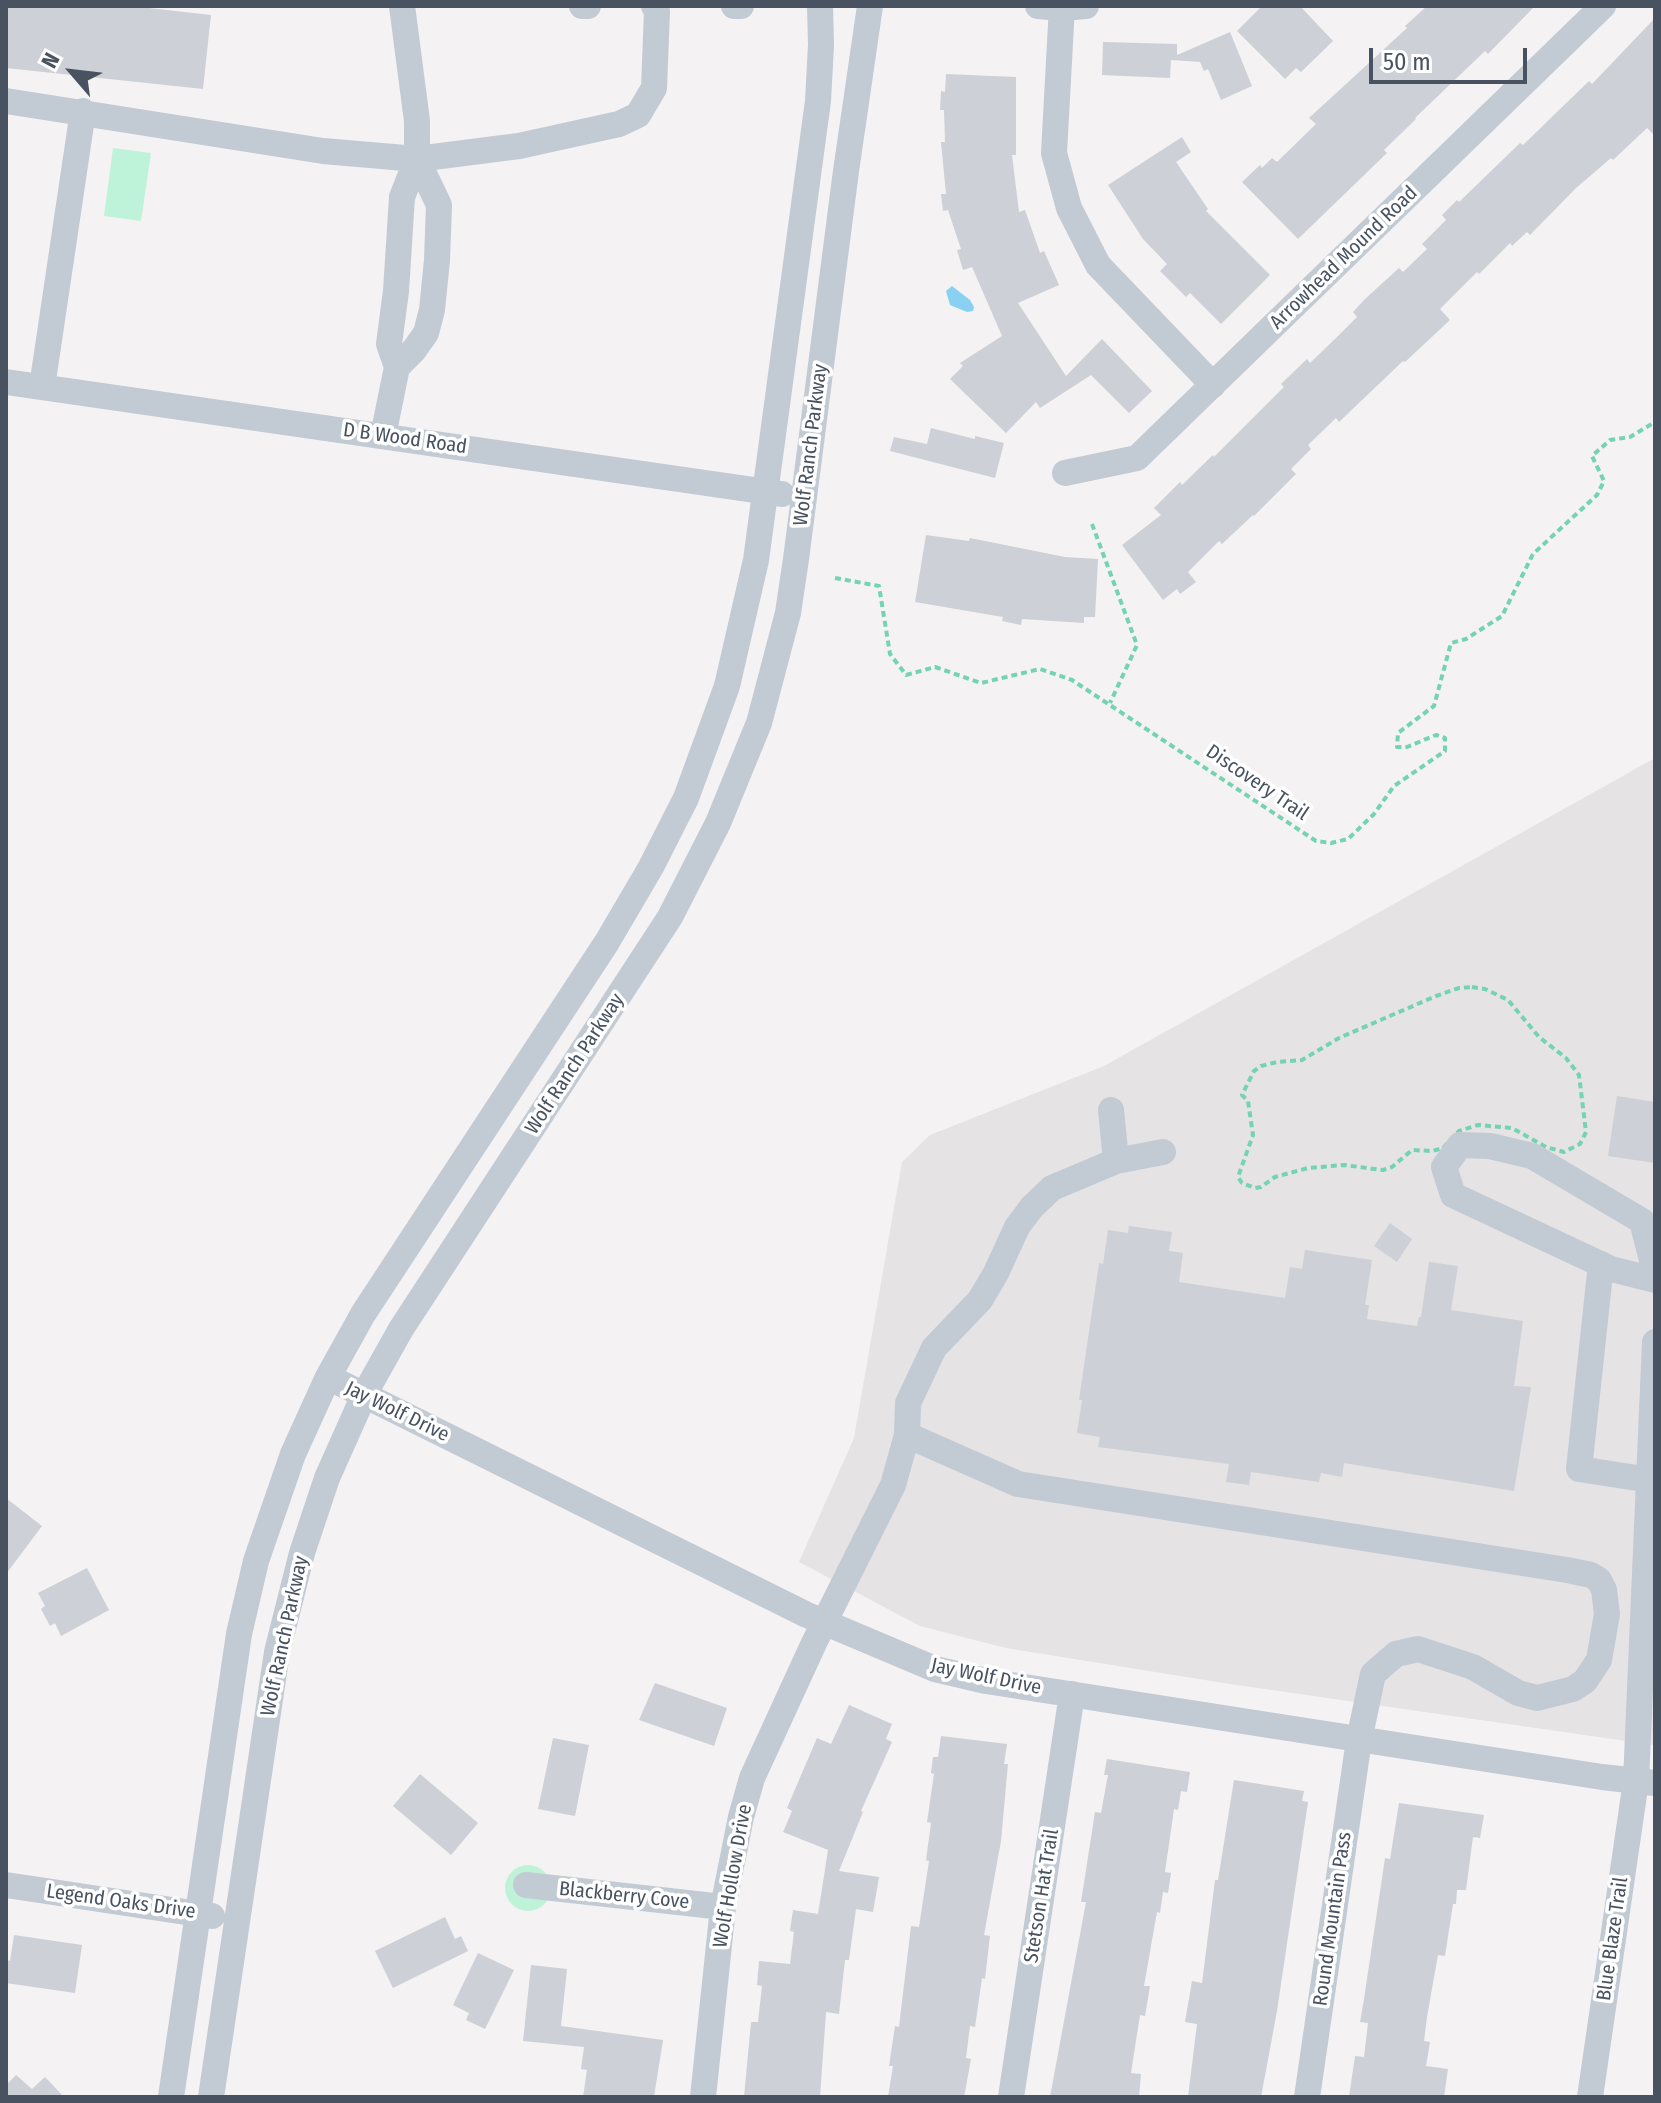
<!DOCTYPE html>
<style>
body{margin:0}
#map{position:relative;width:1661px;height:2103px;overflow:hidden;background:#f4f2f2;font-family:"Fira Sans Condensed",sans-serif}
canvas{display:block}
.frame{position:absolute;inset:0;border:8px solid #485261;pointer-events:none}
.north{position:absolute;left:32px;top:32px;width:80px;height:80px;-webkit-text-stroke:6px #fff;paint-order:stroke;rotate:298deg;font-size:22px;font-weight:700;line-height:32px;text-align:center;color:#485261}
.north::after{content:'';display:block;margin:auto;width:28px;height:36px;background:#485261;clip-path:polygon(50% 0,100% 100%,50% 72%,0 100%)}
.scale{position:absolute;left:1369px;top:48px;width:158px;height:36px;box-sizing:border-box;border:4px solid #485261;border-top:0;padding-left:10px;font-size:24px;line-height:28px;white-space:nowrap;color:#485261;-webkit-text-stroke:6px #fff;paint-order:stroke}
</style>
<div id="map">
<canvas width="1661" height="2103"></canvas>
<div class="frame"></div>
<div class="north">N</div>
<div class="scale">50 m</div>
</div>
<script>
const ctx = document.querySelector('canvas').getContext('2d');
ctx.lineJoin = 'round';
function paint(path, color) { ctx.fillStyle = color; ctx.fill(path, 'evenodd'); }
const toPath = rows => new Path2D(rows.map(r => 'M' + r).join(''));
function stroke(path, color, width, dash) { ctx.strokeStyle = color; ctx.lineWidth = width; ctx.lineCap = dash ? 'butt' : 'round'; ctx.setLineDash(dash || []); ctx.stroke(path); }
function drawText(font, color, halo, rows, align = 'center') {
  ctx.font = font + ' "Fira Sans Condensed",sans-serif'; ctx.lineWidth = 7; ctx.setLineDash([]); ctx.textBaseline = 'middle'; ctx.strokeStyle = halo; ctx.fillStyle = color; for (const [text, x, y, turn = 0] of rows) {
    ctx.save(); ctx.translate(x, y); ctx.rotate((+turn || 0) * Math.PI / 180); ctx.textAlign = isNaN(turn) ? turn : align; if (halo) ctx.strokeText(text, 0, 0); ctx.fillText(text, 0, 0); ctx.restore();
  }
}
const education = toPath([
 [1655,758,1654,1745,1230,1684,1006,1648,920,1626,799,1562,854,1438,902,1162,930,1135,1104,1066]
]);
const green = toPath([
 [113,148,151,153,141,221,104,216],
 '505 1888a23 23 0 1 1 46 0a23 23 0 1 1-46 0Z'
]);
const water = toPath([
 [952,286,970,300,974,307,973,311,967,312,950,305,946,291]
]);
const building = toPath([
 [6,6,131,6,211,15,203,89,6,68],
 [1262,6,1300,6,1333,41,1301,72,1296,68,1285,79,1237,31],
 [1427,6,1535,6,1488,54,1485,51,1415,118,1416,119,1384,150,1387,153,1298,239,1242,182,1260,165,1262,168,1272,158,1277,162,1316,124,1309,118,1407,28,1405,26],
 [1655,18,1655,136,1647,128,1613,160,1611,158,1576,188,1530,235,1527,232,1512,246,1510,243,1479,274,1477,272,1440,309,1450,320,1405,362,1403,361,1339,422,1336,418,1308,445,1311,449,1291,469,1296,474,1254,516,1253,515,1222,544,1219,541,1188,572,1196,582,1180,594,1177,589,1163,600,1122,545,1161,515,1154,508,1180,482,1182,485,1213,455,1214,457,1284,387,1281,384,1307,359,1310,363,1337,337,1357,317,1353,312,1365,299,1399,268,1403,272,1427,249,1422,244,1446,220,1442,215,1457,200,1459,202,1520,143,1523,145,1589,81,1592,84],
 [1230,32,1252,86,1221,100,1208,69,1204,71,1200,62,1171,60,1170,78,1102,75,1103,42,1177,44,1177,55],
 [946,74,1016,77,1016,155,1012,155,1019,212,1025,210,1040,253,1044,251,1059,285,1018,303,1066,376,1102,339,1152,391,1129,413,1091,375,1040,408,1036,402,1006,433,950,379,963,366,960,363,1002,336,972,267,963,270,957,250,961,249,948,210,943,211,941,194,946,194,941,142,945,142,944,110,940,110,941,91,945,92],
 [1182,137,1191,152,1176,162,1208,209,1206,211,1270,275,1221,324,1190,293,1186,297,1160,271,1167,264,1143,239,1108,185],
 [931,428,975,439,975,436,1004,443,995,478,890,451,894,437,927,444],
 [926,535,969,541,970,538,1065,557,1098,559,1095,617,1084,617,1084,623,1022,619,1021,625,1002,621,1003,617,915,602],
 [1617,1096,1655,1102,1655,1163,1608,1156],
 [1390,1223,1412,1239,1397,1262,1374,1246],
 [1129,1226,1172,1232,1169,1251,1183,1253,1179,1282,1285,1298,1290,1267,1302,1269,1305,1250,1372,1260,1365,1305,1369,1305,1367,1319,1417,1326,1419,1317,1421,1317,1429,1262,1458,1266,1451,1310,1523,1321,1514,1386,1531,1387,1514,1491,1344,1463,1342,1477,1321,1473,1319,1482,1251,1472,1249,1485,1226,1482,1229,1464,1098,1447,1100,1437,1077,1433,1082,1400,1079,1400,1099,1263,1103,1264,1108,1230,1128,1233],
 [6,1498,42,1526,6,1574],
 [87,1568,109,1610,61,1636,55,1623,50,1626,41,1609,45,1606,38,1593],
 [655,1683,727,1708,714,1746,639,1720],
 [849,1705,892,1724,886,1739,892,1742,861,1811,863,1812,839,1871,879,1877,873,1912,856,1909,849,1960,845,1960,839,2014,826,2012,820,2097,744,2097,751,2022,758,2022,762,1986,757,1985,759,1961,790,1964,794,1932,790,1931,793,1910,818,1914,828,1850,783,1832,792,1811,787,1808,817,1738,831,1744],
 [941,1736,1007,1744,1004,1764,1008,1764,1001,1841,984,1935,990,1936,985,1979,982,1978,975,2027,970,2026,966,2058,971,2059,964,2097,888,2097,893,2066,889,2066,895,2026,899,2027,911,1926,919,1927,929,1861,926,1860,931,1823,927,1822,934,1774,931,1773,933,1757,938,1757],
 [553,1738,589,1745,575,1816,538,1809],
 [1107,1759,1190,1772,1187,1792,1181,1791,1178,1810,1174,1809,1165,1872,1171,1873,1168,1893,1163,1892,1160,1913,1157,1912,1144,1986,1150,1986,1145,2016,1140,2015,1131,2073,1141,2074,1139,2097,1050,2097,1086,1902,1081,1902,1095,1812,1101,1813,1108,1775,1104,1775],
 [420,1774,478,1823,451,1855,393,1806],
 [1234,1780,1304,1791,1302,1801,1308,1802,1277,2011,1261,2097,1188,2097,1197,2024,1185,2022,1192,1981,1202,1983,1215,1880,1218,1880],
 [1399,1803,1484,1815,1480,1838,1473,1837,1466,1890,1457,1890,1456,1904,1453,1904,1445,1956,1438,1955,1427,2017,1424,2041,1430,2042,1426,2066,1448,2069,1444,2097,1349,2097,1355,2056,1364,2057,1368,2023,1360,2022,1364,1999,1385,1858,1390,1859],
 [445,1917,455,1939,461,1936,468,1951,393,1988,375,1951],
 [14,1935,82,1945,75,1993,6,1983,6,1960,10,1961],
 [478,1953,514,1970,485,2029,466,2020,469,2013,453,2005],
 [531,1965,567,1969,561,2026,663,2040,654,2097,583,2097,587,2070,581,2069,584,2047,523,2041],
 [16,2075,32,2089,45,2077,64,2097,6,2097,6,2085]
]);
const path = toPath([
 [1092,524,1137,645,1110,703],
 [835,578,879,586,890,654,906,675,935,667,981,683,1040,669,1072,680,1316,841,1331,843,1348,839,1374,814,1394,786,1445,751,1445,738,1436,735,1407,747,1397,747,1398,733,1434,706,1451,643,1466,639,1502,616,1533,554,1597,495,1604,481,1592,456,1610,440,1630,437,1655,422],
 [1472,987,1485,989,1508,1000,1539,1037,1566,1058,1579,1075,1586,1132,1580,1144,1564,1152,1546,1147,1512,1128,1478,1125,1459,1131,1443,1148,1432,1151,1412,1150,1392,1167,1383,1170,1344,1165,1308,1168,1275,1177,1261,1187,1255,1188,1242,1183,1238,1177,1253,1135,1248,1101,1242,1095,1254,1071,1261,1066,1277,1062,1302,1060,1339,1038,1436,996,1459,988,1472,987]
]);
const minor = toPath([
 [582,6,588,6],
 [734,6,741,6],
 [1038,6,1062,8,1086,6],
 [1062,6,1054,153,1069,208,1098,265,1213,385],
 [6,101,323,151,417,159,417,121,402,6],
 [417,159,519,146,619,124,638,115,654,88,657,11,654,6],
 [397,367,414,350,426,333,432,310,437,260,439,205,417,159],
 [6,382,782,494],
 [42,387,83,111],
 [383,436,397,367,389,344,396,291,402,197,417,159],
 [1065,473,1137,458,1603,6],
 [1111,1110,1116,1161],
 [1601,1264,1579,1469,1650,1480],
 [1655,1272,1642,1221,1532,1156,1490,1146,1460,1145,1444,1167,1453,1195,1611,1269,1655,1280],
 [328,1377,807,1615,935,1669,986,1681,1602,1777,1655,1783],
 [907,1435,1018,1484,1567,1570,1591,1575,1599,1580,1604,1590,1607,1614,1599,1660,1585,1681,1573,1689,1537,1698,1518,1693,1473,1667,1418,1649,1396,1654,1373,1674,1359,1740,1307,2097],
 [6,1885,212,1916],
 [526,1885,723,1907],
 [171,2097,239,1634,256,1561,293,1454,328,1377,363,1314,607,942,651,867,686,798,727,686,756,560,818,101,821,45,820,6],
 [211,2097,277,1652,302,1553,327,1478,364,1395,401,1329,670,917,718,823,759,723,788,613,796,559,846,171,870,6],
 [703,2097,723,1907,741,1817,752,1778,814,1643,893,1485,907,1435,908,1403,934,1348,980,1300,996,1273,1017,1227,1032,1207,1052,1188,1116,1161,1163,1152],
 [1011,2097,1072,1694],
 [1590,2097,1636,1781,1655,1342]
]);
const streetNames = [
 ["Arrowhead Mound Road",1344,258,-44],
 ["D B Wood Road",405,439,8],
 ["Wolf Ranch Parkway",811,445,-83],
 ["Discovery Trail",1257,783,34],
 ["Wolf Ranch Parkway",575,1064,-57],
 ["Jay Wolf Drive",397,1412,26],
 ["Wolf Ranch Parkway",285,1636,-78],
 ["Jay Wolf Drive",986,1677,12],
 ["Wolf Hollow Drive",733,1876,-80],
 ["Blackberry Cove",624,1896,6],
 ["Stetson Hat Trail",1042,1896,-81],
 ["Legend Oaks Drive",121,1902,8],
 ["Round Mountain Pass",1333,1919,-82],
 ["Blue Blaze Trail",1613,1939,-82]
];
paint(education, '#e5e3e4');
paint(green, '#bff3d9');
paint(water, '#8ad0f2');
paint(building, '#cdd0d6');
stroke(path, '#74d3b0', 4, [6, 4]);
stroke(minor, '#c2cad4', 26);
drawText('20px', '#485261', '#fff', streetNames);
</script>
